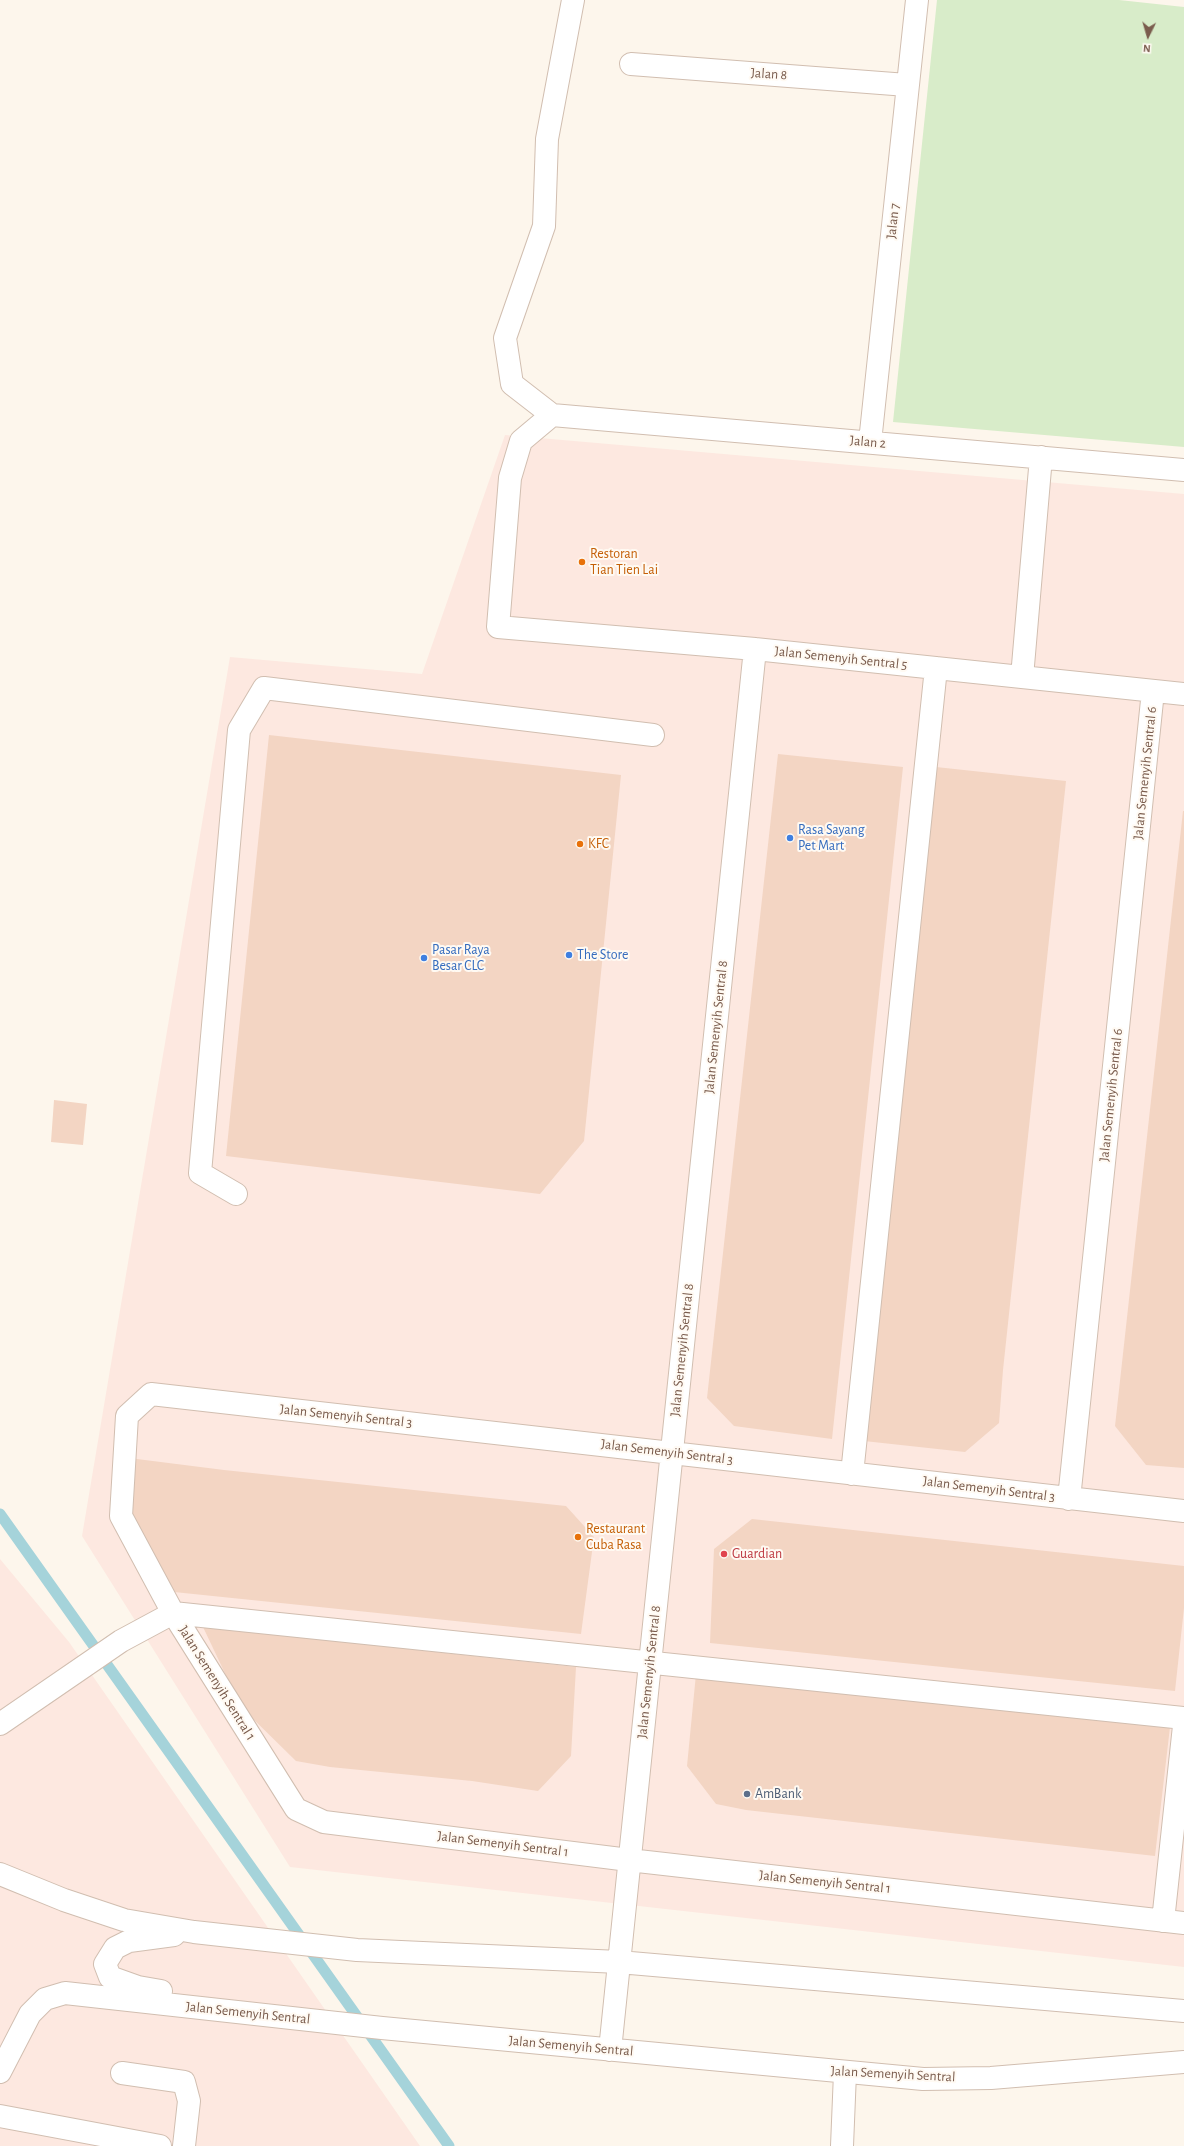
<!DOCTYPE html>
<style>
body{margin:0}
#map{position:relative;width:1184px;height:2146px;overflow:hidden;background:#fdf6ec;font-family:"Alegreya Sans",sans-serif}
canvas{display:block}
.north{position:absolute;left:1128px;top:16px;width:40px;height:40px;-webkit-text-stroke:3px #fffaf3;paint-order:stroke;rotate:185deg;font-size:11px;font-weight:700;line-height:16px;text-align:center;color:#7a5c4d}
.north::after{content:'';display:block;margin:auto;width:14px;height:18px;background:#7a5c4d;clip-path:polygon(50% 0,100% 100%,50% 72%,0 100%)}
</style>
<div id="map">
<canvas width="1184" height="2146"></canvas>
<div class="north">N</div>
</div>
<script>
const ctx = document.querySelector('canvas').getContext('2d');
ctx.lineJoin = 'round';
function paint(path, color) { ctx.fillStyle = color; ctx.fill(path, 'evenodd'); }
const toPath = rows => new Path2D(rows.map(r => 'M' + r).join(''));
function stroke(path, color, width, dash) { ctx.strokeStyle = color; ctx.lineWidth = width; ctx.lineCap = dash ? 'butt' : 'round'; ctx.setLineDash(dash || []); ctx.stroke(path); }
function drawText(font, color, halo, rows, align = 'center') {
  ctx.font = font + ' "Alegreya Sans",sans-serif'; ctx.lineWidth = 4; ctx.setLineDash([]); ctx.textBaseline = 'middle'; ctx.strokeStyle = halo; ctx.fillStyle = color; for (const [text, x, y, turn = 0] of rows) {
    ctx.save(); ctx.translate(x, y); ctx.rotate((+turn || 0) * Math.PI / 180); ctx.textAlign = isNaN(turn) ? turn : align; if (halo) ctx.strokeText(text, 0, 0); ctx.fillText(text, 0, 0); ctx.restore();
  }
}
const commercial = toPath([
 [505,435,1184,494,1184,1967,290,1867,82,1536,230,657,422,674],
 [0,1559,69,1642,420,2146,0,2146]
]);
const green = toPath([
 [937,0,1119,0,1184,7,1184,447,893,422]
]);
const stream = toPath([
 [0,1514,449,2146]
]);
const building = toPath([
 [269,735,621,775,584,1141,540,1194,226,1156],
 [778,754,903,767,832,1439,734,1426,707,1398],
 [936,767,1066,781,1003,1370,999,1423,965,1452,864,1441],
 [1183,811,1184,811,1184,1468,1146,1465,1115,1426],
 [54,1100,87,1104,83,1145,51,1142],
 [129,1458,224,1470,566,1506,594,1537,581,1634,174,1592,121,1516],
 [752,1519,1184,1566,1184,1608,1175,1691,710,1643,714,1549],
 [203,1627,576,1667,571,1756,538,1791,472,1781,330,1767,296,1761,241,1707],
 [696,1674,1170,1727,1155,1856,746,1810,716,1804,687,1766]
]);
const minor = toPath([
 [631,64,907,85],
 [552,415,521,441,510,478,498,627,755,649,1184,694],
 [552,415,1184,470],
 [552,415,512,384,505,338,544,226,547,139,573,0],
 [870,442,917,0],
 [1022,677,1041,457],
 [236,1194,200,1173,239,730,264,688,653,735],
 [852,1474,936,668],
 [1069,1499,1153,691],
 [1184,1511,151,1394,127,1416,121,1516,173,1613,296,1809,324,1822,629,1860,1184,1923],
 [0,1724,121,1641,173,1613,1184,1718],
 [0,1874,64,1900,124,1920,194,1932,357,1950,619,1962,1184,2011],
 [1163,1921,1184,1726],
 [161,1991,138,1987,110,1977,105,1964,115,1948,129,1941,174,1935],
 [610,2050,755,649],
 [0,2072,30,2014,45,1999,65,1993,382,2028,923,2079,991,2078,1184,2062],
 [122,2073,184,2082,189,2101,184,2146],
 [0,2116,160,2146],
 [842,2146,845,2073]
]);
const markers = [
 [582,562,4,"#e8710a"],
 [790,838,4,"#3f7fe0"],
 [580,844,4,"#e8710a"],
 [569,955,4,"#3f7fe0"],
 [424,958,4,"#3f7fe0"],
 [578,1537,4,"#e8710a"],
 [724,1554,4,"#e0444e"],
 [747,1794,4,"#5c6f8a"]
];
const streetNames = [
 ["Jalan 8",769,74,4],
 ["Jalan 7",893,221,-84],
 ["Jalan 2",868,442,5],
 ["Jalan Semenyih Sentral 5",841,658,6],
 ["Jalan Semenyih Sentral 6",1145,773,-84],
 ["Jalan Semenyih Sentral 8",716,1027,-84],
 ["Jalan Semenyih Sentral 6",1111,1095,-84],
 ["Jalan Semenyih Sentral 8",682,1350,-84],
 ["Jalan Semenyih Sentral 3",346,1416,6],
 ["Jalan Semenyih Sentral 3",667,1452,7],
 ["Jalan Semenyih Sentral 3",989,1489,7],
 ["Jalan Semenyih Sentral 8",649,1672,-84],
 ["Jalan Semenyih Sentral 1",217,1683,58],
 ["Jalan Semenyih Sentral 1",503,1844,7],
 ["Jalan Semenyih Sentral 1",825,1882,6],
 ["Jalan Semenyih Sentral",248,2013,6],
 ["Jalan Semenyih Sentral",571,2046,5],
 ["Jalan Semenyih Sentral",893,2074,3]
];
const foodNames = [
 ["Restoran",590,554],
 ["Tian Tien Lai",590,570],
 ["KFC",588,844],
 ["Restaurant",586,1529],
 ["Cuba Rasa",586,1545]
];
const shopNames = [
 ["Rasa Sayang",798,830],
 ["Pet Mart",798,846],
 ["Pasar Raya",432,950],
 ["Besar CLC",432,966],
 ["The Store",577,955]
];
const healthNames = [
 ["Guardian",732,1554]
];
const serviceNames = [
 ["AmBank",755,1794]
];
paint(commercial, '#fde8e0');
paint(green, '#d8ecc9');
stroke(stream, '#a5d3da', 11);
paint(building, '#f3d5c3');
stroke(minor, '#d1beb0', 24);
stroke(minor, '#fff', 22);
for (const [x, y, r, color] of markers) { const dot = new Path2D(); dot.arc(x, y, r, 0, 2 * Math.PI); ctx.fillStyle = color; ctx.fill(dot); stroke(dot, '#fffaf3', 1.5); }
drawText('14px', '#7a5c4d', '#fffaf3', streetNames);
drawText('14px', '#c56008', '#fffaf3', foodNames, 'left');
drawText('14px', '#366cbe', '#fffaf3', shopNames, 'left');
drawText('14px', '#be3a42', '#fffaf3', healthNames, 'left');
drawText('14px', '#4e5e75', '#fffaf3', serviceNames, 'left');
</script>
